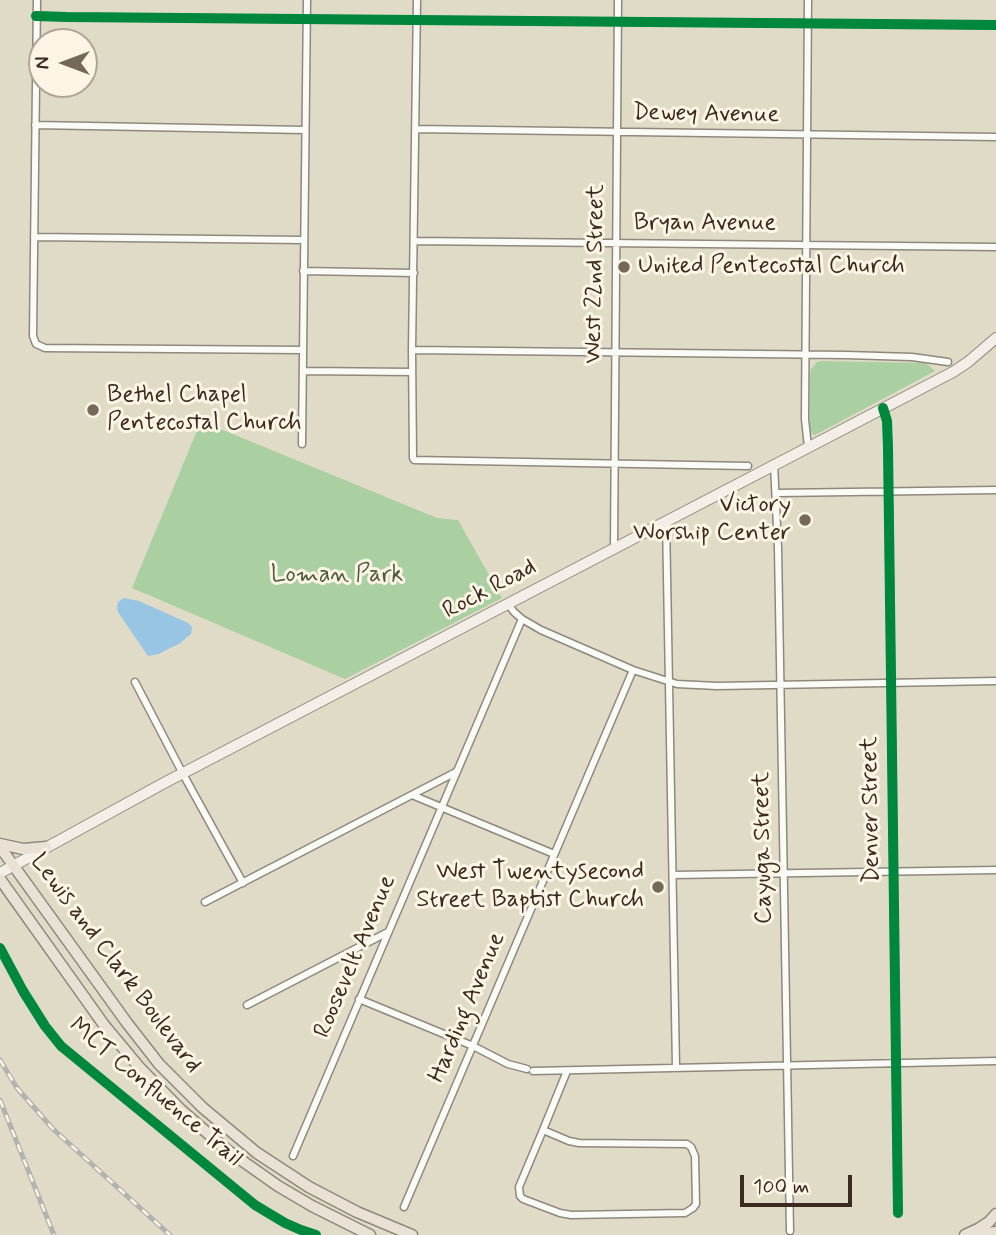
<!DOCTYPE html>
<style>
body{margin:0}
#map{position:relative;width:996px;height:1235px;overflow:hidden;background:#dfdbc7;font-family:Mynerve,sans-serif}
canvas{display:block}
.north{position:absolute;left:28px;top:28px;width:70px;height:70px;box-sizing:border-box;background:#fcf5e5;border:2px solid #afa495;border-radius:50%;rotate:270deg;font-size:19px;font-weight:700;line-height:28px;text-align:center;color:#3b2a1e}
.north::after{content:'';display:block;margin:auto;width:24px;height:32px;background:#746859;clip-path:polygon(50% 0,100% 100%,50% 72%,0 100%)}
.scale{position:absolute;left:740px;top:1175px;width:112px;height:32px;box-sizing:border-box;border:4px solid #3b2a1e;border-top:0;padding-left:9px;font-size:21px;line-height:24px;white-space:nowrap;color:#3b2a1e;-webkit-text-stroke:5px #fcf5e5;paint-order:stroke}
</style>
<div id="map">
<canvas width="996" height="1235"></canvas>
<div class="north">N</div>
<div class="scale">100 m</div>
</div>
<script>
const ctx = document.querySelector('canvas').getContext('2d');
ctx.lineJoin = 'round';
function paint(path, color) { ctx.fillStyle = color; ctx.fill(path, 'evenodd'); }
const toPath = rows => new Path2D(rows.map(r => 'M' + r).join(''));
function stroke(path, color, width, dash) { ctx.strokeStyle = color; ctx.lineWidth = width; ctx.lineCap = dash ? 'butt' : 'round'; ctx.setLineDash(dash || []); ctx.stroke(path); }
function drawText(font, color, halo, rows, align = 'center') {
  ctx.font = font + ' Mynerve,sans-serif'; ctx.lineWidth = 6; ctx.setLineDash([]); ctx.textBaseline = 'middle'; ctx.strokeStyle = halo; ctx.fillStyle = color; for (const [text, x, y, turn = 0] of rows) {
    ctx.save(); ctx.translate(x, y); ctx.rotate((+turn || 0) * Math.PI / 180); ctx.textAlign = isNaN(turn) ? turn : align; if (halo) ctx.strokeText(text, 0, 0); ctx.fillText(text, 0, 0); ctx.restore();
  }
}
const green = toPath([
 [820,361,926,363,935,371,815,435,812,434,810,429,810,377,811,369,817,362],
 [201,421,437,518,458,520,502,598,345,679,132,588]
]);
const water = toPath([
 [124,598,139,601,188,623,192,627,191,634,179,644,168,649,159,654,148,656,118,612,117,608,118,602]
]);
const minor = toPath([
 [37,0,33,336,36,344,45,348,303,350],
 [417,0,412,350,413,458,414,460,748,466],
 [808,0,805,419,808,447],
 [36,16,67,17,996,25],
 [35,125,305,130],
 [416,129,996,137],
 [34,237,304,240],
 [414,241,996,247],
 [303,271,414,273],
 [412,350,846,355,912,357,948,362],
 [303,371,412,372],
 [883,408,887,421,888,448,898,1213],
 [302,444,307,0],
 [774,464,778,548,790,1231],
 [777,493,996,490],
 [666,521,676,1067],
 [614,548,618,0],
 [508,604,514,612,522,619,541,630,633,670,677,684,717,686,996,681],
 [135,682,183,774,243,883],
 [412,795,554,854],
 [673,875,996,870],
 [205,902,456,772],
 [359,999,473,1046,508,1064,527,1069],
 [247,1005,388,932],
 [533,1071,996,1061],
 [543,1130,569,1141,579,1143,687,1144,691,1147,695,1156,696,1204,693,1208,685,1213,571,1215,560,1213,523,1199,520,1196,519,1187,543,1130,567,1071],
 [293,1156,522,619],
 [404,1207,633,670]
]);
const secondary = toPath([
 [0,873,164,783,953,372,968,362,996,338]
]);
const trunk = toPath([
 [0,844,23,849,46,847],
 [0,847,127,1023,159,1064,203,1108,257,1153,309,1187,357,1212,412,1235],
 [0,879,104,1025,139,1067,181,1110,227,1150,278,1186,312,1206,370,1235],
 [974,1234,996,1232],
 [965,1235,978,1229,989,1222,996,1214]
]);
const rail = toPath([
 [0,1060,17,1088,53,1129,170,1235],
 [0,1100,54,1235]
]);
const cycleway = toPath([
 [36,16,67,17,996,25],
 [883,408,887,421,888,448,898,1213],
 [0,948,23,991,45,1026,61,1046,255,1205,285,1223,301,1230,316,1235]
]);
const markers = [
 [624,267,7,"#746859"],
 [93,410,7,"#746859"],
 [805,520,7,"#746859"],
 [658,887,7,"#746859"]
];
const streetNames = [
 ["Dewey Avenue",706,115,1],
 ["Bryan Avenue",705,224],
 ["West 22nd Street",596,274,-89],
 ["Rock Road",490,590,-28],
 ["Denver Street",872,810,-91],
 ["Cayuga Street",764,848,-91],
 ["Roosevelt Avenue",356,957,-67],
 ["Lewis and Clark Boulevard",115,964,53],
 ["Harding Avenue",468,1008,-67],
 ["MCT Confluence Trail",155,1093,40]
];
const poiNames = [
 ["United Pentecostal Church",638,267],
 ["Bethel Chapel",107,396],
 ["Pentecostal Church",107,424],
 ["Victory",791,506,"right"],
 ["Worship Center",791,534,"right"],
 ["West Twentysecond",644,873,"right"],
 ["Street Baptist Church",644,901,"right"]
];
const parkNames = [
 ["Loman Park",337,576]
];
paint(green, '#aacfa1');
paint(water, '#98c5e3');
stroke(minor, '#8e887d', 9);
stroke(secondary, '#8e887d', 12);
stroke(trunk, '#8e887d', 13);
stroke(minor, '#fafaf7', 6);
stroke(secondary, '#f3efe8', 10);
stroke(trunk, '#e8e1d4', 10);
stroke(rail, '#b4b2ae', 5);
stroke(rail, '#fcf5e5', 2.5, [8]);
stroke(cycleway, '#00873e', 10);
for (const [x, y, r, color] of markers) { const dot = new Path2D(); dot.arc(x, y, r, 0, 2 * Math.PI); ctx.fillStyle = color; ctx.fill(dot); stroke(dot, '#fcf5e5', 2.5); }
drawText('24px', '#3b2a1e', '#fcf5e5', streetNames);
drawText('24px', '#3b2a1e', '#fcf5e5', poiNames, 'left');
drawText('24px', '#4f593c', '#fcf5e5', parkNames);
</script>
